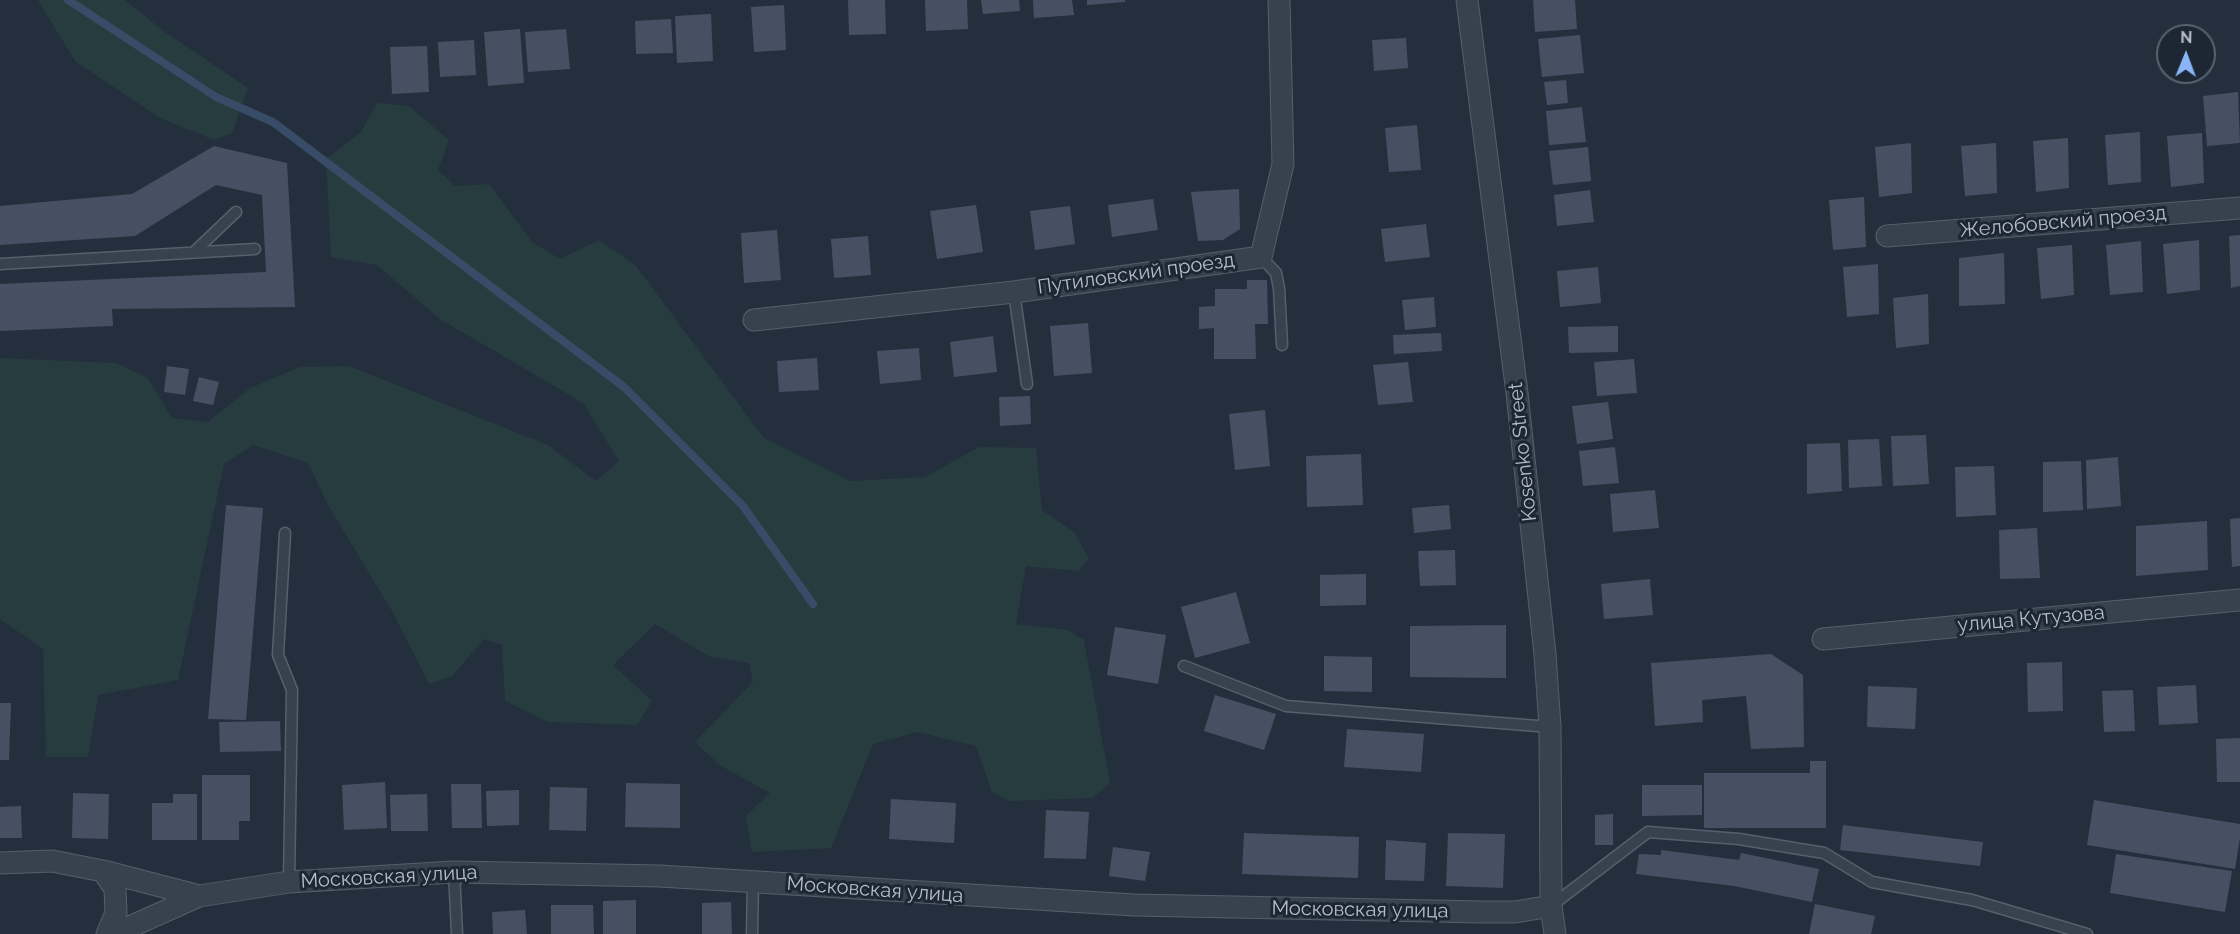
<!DOCTYPE html>
<meta charset="utf-8">
<style>
body{margin:0}
#map{position:relative;width:2240px;height:934px;overflow:hidden;background:#242f3e;font-family:Raleway,sans-serif}
canvas{display:block}
.north{position:absolute;left:2156px;top:24px;width:60px;height:60px;box-sizing:border-box;background:#1d2633;border:2px solid #59626f;border-radius:50%;rotate:1deg;font-size:16px;font-weight:700;line-height:24px;text-align:center;color:#b4bcc9}
.north::after{content:'';display:block;margin:auto;width:21px;height:27px;background:#8ab4f8;clip-path:polygon(50% 0,100% 100%,50% 72%,0 100%)}
</style>
<div id="map">
<canvas width="2240" height="934"></canvas>
<div class="north">N</div>
</div>
<script>
const ctx = document.querySelector('canvas').getContext('2d');
ctx.lineJoin = 'round';
function paint(path, color) { ctx.fillStyle = color; ctx.fill(path, 'evenodd'); }
const toPath = rows => new Path2D(rows.map(r => 'M' + r).join(''));
function stroke(path, color, width, dash) { ctx.strokeStyle = color; ctx.lineWidth = width; ctx.lineCap = dash ? 'butt' : 'round'; ctx.setLineDash(dash || []); ctx.stroke(path); }
function drawText(font, color, halo, rows, align = 'center') {
  ctx.font = font + ' Raleway,sans-serif'; ctx.lineWidth = 6; ctx.setLineDash([]); ctx.textBaseline = 'middle'; ctx.strokeStyle = halo; ctx.fillStyle = color; for (const [text, x, y, turn = 0] of rows) {
    ctx.save(); ctx.translate(x, y); ctx.rotate((+turn || 0) * Math.PI / 180); ctx.textAlign = isNaN(turn) ? turn : align; if (halo) ctx.strokeText(text, 0, 0); ctx.fillText(text, 0, 0); ctx.restore();
  }
}
const green = toPath([
 [38,0,125,0,165,32,248,88,232,133,214,140,160,118,75,61],
 [377,103,409,106,449,140,438,170,455,186,489,184,532,242,560,259,599,240,636,266,764,438,850,481,925,477,979,447,1036,448,1042,510,1075,533,1089,559,1078,571,1026,566,1016,624,1068,630,1084,640,1110,783,1092,798,1009,801,992,792,976,746,917,732,873,744,831,848,752,852,746,816,770,793,721,766,695,742,753,682,749,663,709,656,655,624,613,665,652,701,637,725,548,722,505,701,502,645,484,639,452,676,429,684,392,611,328,505,308,463,253,445,224,464,178,680,98,695,88,757,46,757,43,649,0,619,0,358,116,363,148,378,172,418,208,422,250,388,300,367,349,366,548,445,596,481,619,461,583,403,440,319,377,265,331,257,326,159,361,132]
]);
const stream = toPath([
 [68,0,216,97,273,122,624,387,743,506,813,604]
]);
const building = toPath([
 [848,0,885,0,886,34,849,35],
 [925,0,967,0,968,29,926,31],
 [981,0,1019,0,1020,11,983,14],
 [1033,0,1072,0,1074,15,1034,18],
 [1087,0,1125,0,1125,2,1087,5],
 [1533,0,1575,0,1577,29,1535,32],
 [784,5,786,50,754,52,751,7],
 [711,14,713,61,677,63,675,16],
 [671,19,673,53,636,54,635,21],
 [520,29,524,83,488,86,484,32],
 [566,29,570,69,528,72,525,32],
 [1580,35,1584,73,1542,77,1538,39],
 [1406,38,1408,68,1374,71,1372,40],
 [474,40,476,75,440,77,438,42],
 [427,46,429,92,392,94,390,47],
 [1566,80,1568,103,1547,105,1544,82],
 [2238,92,2240,143,2207,146,2203,96],
 [1582,107,1586,142,1549,145,1546,111],
 [1417,125,1421,170,1389,172,1385,128],
 [2140,132,2141,182,2108,185,2105,135],
 [2202,133,2204,183,2171,187,2167,136],
 [2068,138,2069,188,2036,192,2033,141],
 [1911,143,1912,193,1879,197,1875,147],
 [1996,143,1997,193,1965,196,1961,146],
 [214,146,287,163,295,307,112,309,113,326,0,331,0,284,266,272,262,195,216,185,135,236,0,245,0,206,132,194],
 [1588,147,1591,181,1553,185,1549,151],
 [1239,189,1240,229,1223,240,1198,241,1191,192],
 [1590,190,1594,222,1557,226,1554,195],
 [1864,197,1866,247,1833,250,1829,200],
 [1153,199,1158,230,1112,237,1108,205],
 [976,205,983,252,937,259,930,211],
 [1070,206,1075,244,1035,250,1030,211],
 [1426,224,1430,257,1385,262,1381,229],
 [777,230,781,280,744,283,741,233],
 [2240,235,2240,286,2231,288,2229,236],
 [868,236,871,275,834,278,831,239],
 [2199,240,2200,290,2167,294,2163,244],
 [2141,241,2143,292,2110,295,2106,245],
 [2072,245,2074,295,2041,299,2037,248],
 [2004,253,2005,304,1959,306,1959,258],
 [1878,264,1879,314,1847,317,1843,267],
 [1598,267,1601,303,1560,307,1557,271],
 [1247,280,1267,280,1268,324,1255,324,1256,359,1214,359,1214,328,1199,329,1199,307,1215,306,1215,289,1247,289],
 [1928,294,1929,344,1896,348,1893,298],
 [1434,297,1436,327,1405,330,1402,300],
 [1088,323,1092,373,1054,376,1050,326],
 [1618,326,1618,352,1569,353,1568,327],
 [1441,333,1442,351,1394,354,1393,335],
 [993,336,997,372,954,377,950,342],
 [919,348,921,380,880,384,877,351],
 [817,358,819,390,779,392,777,361],
 [1634,359,1637,393,1597,396,1594,362],
 [1408,362,1413,402,1378,405,1373,365],
 [167,366,189,369,185,395,164,392],
 [199,377,219,382,213,405,193,401],
 [1030,396,1031,424,1000,426,999,397],
 [1608,402,1613,439,1577,444,1572,406],
 [1265,410,1270,466,1235,470,1229,414],
 [1926,435,1929,484,1893,486,1891,436],
 [1879,439,1882,486,1849,488,1848,440],
 [1840,443,1842,491,1807,494,1807,444],
 [1615,447,1619,483,1583,486,1579,451],
 [1361,454,1363,505,1307,507,1306,456],
 [2118,457,2121,506,2087,509,2086,460],
 [2081,461,2083,510,2043,512,2043,462],
 [1994,466,1996,515,1956,517,1955,467],
 [1655,490,1659,528,1613,532,1610,494],
 [226,505,263,508,246,720,208,719],
 [1449,505,1451,529,1414,533,1412,508],
 [2240,518,2240,566,2232,567,2230,519],
 [2207,521,2208,570,2136,576,2136,526],
 [2037,528,2040,578,2000,579,1999,530],
 [1455,550,1456,585,1420,586,1418,551],
 [1366,574,1366,605,1320,606,1320,575],
 [1650,579,1653,615,1604,619,1601,584],
 [1236,592,1250,643,1195,658,1181,607],
 [1506,625,1506,678,1410,677,1410,626],
 [1115,627,1166,635,1158,684,1107,675],
 [1771,654,1803,675,1804,747,1751,749,1746,696,1702,700,1703,722,1655,726,1651,663],
 [1324,656,1372,657,1372,692,1324,691],
 [2062,662,2063,711,2028,712,2027,663],
 [2196,685,2198,723,2159,725,2157,687],
 [1868,686,1917,688,1915,729,1867,727],
 [2133,690,2135,731,2104,732,2102,691],
 [1215,695,1276,714,1264,750,1204,731],
 [0,703,11,703,9,760,0,760],
 [280,721,281,751,220,752,219,722],
 [1347,729,1424,734,1421,772,1344,767],
 [2240,738,2240,782,2217,782,2216,739],
 [1810,761,1826,761,1826,828,1704,828,1704,773,1810,773],
 [202,775,250,775,250,821,239,821,239,840,202,840],
 [385,782,387,828,344,830,342,785],
 [626,783,680,784,680,828,625,827],
 [451,784,481,784,482,828,452,828],
 [1642,785,1702,785,1702,815,1642,816],
 [550,787,587,788,586,831,549,830],
 [519,790,519,825,487,826,486,791],
 [73,793,109,794,108,839,72,838],
 [173,794,197,794,197,840,152,840,152,803,173,803],
 [427,794,428,831,391,831,390,795],
 [891,799,956,803,954,843,889,839],
 [2094,800,2240,824,2240,838,2235,869,2087,845],
 [21,806,22,838,0,838,0,807],
 [1046,810,1089,812,1086,859,1044,858],
 [1613,814,1613,845,1595,845,1595,815],
 [1843,825,1983,842,1980,866,1840,850],
 [1244,833,1359,837,1358,878,1242,874],
 [1448,833,1505,834,1503,888,1446,886],
 [1386,840,1426,843,1424,881,1385,880],
 [1113,847,1150,852,1145,881,1109,876],
 [1661,850,1739,860,1741,853,1819,869,1812,902,1734,886,1636,874,1639,854,1661,855],
 [2116,854,2232,871,2225,912,2110,893],
 [636,900,636,934,603,934,603,901],
 [731,902,732,934,702,934,702,903],
 [1815,904,1875,916,1871,934,1809,934],
 [551,905,593,905,594,934,551,934],
 [525,910,527,934,493,934,492,912]
]);
const lane = toPath([
 [195,251,236,212],
 [1261,257,1276,273,1279,288,1282,345],
 [0,264,255,249],
 [1014,292,1027,384],
 [285,533,278,655,292,690,289,882],
 [1184,666,1286,706,1550,727],
 [454,872,457,934],
 [1551,906,1648,832,1739,839,1824,853,1872,882,1972,900,2087,934],
 [752,934,753,882]
]);
const street = toPath([
 [1467,0,1517,393,1545,654,1550,727,1551,906,1555,934],
 [1887,236,2240,208],
 [754,320,1014,292,1261,257,1283,164,1279,0],
 [1823,639,2240,600],
 [0,863,52,861,103,871,199,896],
 [103,871,115,889,116,913,107,934],
 [114,934,199,896,289,882,454,872,660,876,1134,905,1482,912,1515,912,1551,906]
]);
const streetNames = [
 ["Желобовский проезд",2063,222,-5],
 ["Путиловский проезд",1136,274,-8],
 ["Kosenko Street",1523,452,-96],
 ["улица Кутузова",2031,619,-5],
 ["Московская улица",389,877,-3],
 ["Московская улица",875,890,4],
 ["Московская улица",1360,910,1]
];
paint(green, '#263c3f');
stroke(stream, '#394c67', 8);
paint(building, '#455162');
stroke(lane, '#565f6c', 13);
stroke(street, '#565f6c', 23);
stroke(lane, '#38414e', 10);
stroke(street, '#38414e', 21);
drawText('20px', '#b4bcc9', '#1d2633', streetNames);
</script>
